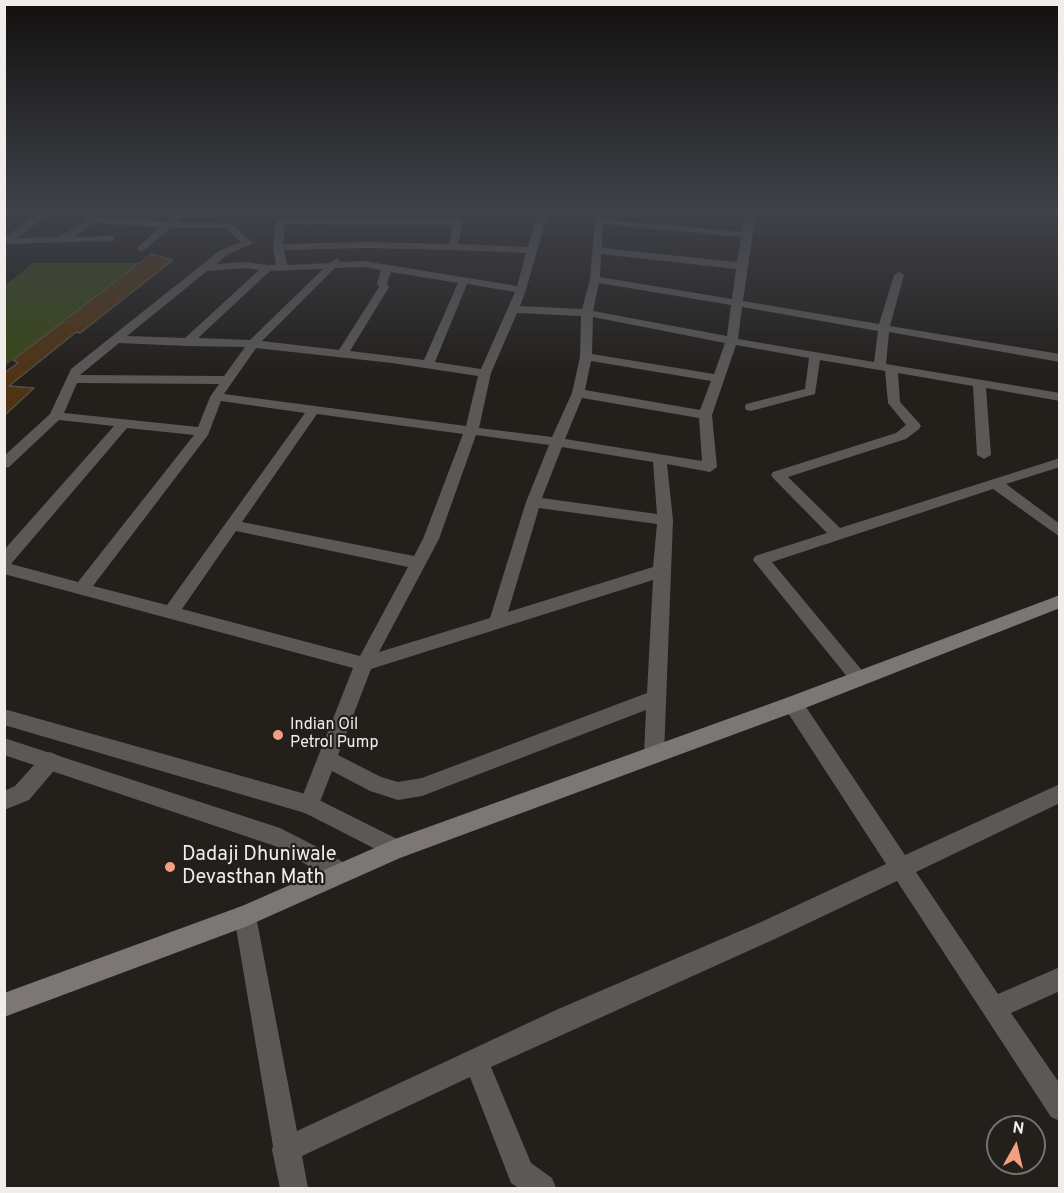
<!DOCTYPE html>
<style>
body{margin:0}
#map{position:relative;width:1064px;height:1193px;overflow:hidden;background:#231f1b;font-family:Overpass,sans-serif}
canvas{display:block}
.frame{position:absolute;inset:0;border:6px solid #f0edea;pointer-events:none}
.north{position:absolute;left:986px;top:1115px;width:60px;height:60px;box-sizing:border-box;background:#231f1b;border:2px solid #75716e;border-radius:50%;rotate:8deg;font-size:16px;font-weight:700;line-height:24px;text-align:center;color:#f0edea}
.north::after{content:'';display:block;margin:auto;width:21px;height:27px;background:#f39f83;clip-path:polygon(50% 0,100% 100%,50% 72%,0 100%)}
</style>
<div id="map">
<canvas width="1064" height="1193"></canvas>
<div class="frame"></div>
<div class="north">N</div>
</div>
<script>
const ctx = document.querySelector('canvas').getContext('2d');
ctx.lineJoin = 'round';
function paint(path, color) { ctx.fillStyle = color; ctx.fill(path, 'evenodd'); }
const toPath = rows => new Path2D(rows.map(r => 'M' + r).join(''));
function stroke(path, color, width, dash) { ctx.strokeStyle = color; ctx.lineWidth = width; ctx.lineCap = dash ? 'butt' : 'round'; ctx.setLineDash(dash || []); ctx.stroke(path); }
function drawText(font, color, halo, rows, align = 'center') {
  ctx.font = font + ' Overpass,sans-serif'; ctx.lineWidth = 4.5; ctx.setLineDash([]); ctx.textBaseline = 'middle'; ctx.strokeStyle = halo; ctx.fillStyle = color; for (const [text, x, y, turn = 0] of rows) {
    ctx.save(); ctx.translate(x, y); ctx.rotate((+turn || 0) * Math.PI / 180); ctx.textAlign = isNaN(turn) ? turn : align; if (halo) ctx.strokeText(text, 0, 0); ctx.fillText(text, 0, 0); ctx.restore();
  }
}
const green = toPath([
 [33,263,140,263,5,366,5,285]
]);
const building = toPath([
 [151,254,173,260,80,333,76,332,9,386,34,388,4,416,4,373,18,363,13,360,151,254]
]);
const minor = toPath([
 [14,212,51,212,17,238,59,237,92,217,166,222,176,212,186,212,177,222,230,223,253,243,227,255,216,264,246,262,267,265,276,265,273,247,276,221,281,218,458,219,463,222,458,244,528,247,538,212,548,212,526,290,520,306,582,309,590,279,595,219,742,232,746,212,756,212,743,301,879,324,894,275,899,272,904,275,890,326,1060,354,1060,362,889,332,886,364,1060,393,1060,401,986,388,991,455,984,459,977,455,973,386,898,373,900,402,919,423,921,426,919,429,906,439,788,477,840,528,1060,458,1060,467,1006,484,1060,524,1060,537,993,489,772,562,865,674,868,679,865,684,859,686,853,684,753,560,755,556,827,533,773,478,771,475,773,472,896,433,906,425,888,403,885,371,820,360,815,394,751,411,746,410,745,407,746,404,805,389,809,358,736,345,712,415,717,467,710,472,667,464,673,520,664,755,661,761,654,764,647,761,644,755,646,710,422,796,398,800,370,791,332,771,316,812,309,815,302,812,299,805,353,668,4,574,4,550,114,426,59,420,9,467,4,468,4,456,50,414,71,369,219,251,241,242,225,228,170,228,142,252,137,249,138,247,160,227,94,223,73,237,111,236,114,237,114,241,4,244,4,238,35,216,14,212],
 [285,224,453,225,449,244,367,242,283,244,285,224],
 [603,224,741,237,737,262,602,248,603,224],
 [367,248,453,250,526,253,517,286,364,261,341,262,337,258,330,263,287,265,284,250,367,248],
 [601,254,736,269,732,299,600,277,601,254],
 [364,267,381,270,377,283,379,287,339,350,262,341,335,268,364,267],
 [246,268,259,270,185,338,127,336,207,271,246,268],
 [323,269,250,340,198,338,270,271,323,269],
 [391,272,458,283,424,360,350,351,389,287,387,283,391,272],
 [599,283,731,305,727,336,593,311,599,283],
 [467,284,515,292,481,369,435,362,467,284],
 [742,307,878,331,874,362,738,339,742,307],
 [517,313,581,316,580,357,572,393,552,437,479,428,491,373,517,313],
 [593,317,725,343,714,374,592,354,593,317],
 [119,343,188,346,245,347,224,376,80,375,119,343],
 [256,348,392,363,478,376,466,426,224,394,256,348],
 [591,361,711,381,700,410,585,390,591,361],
 [77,383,219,384,210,397,198,427,64,413,77,383],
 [582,398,699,418,702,461,565,439,582,398],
 [221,401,305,413,167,605,93,586,208,435,221,401],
 [317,414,463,434,423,539,414,556,242,522,317,414],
 [127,428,194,435,78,582,11,564,127,428],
 [476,435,549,445,526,502,490,618,379,652,439,539,476,435],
 [562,447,653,462,657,514,542,498,562,447],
 [539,508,657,524,653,567,508,612,539,508],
 [236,531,408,567,360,656,182,609,236,531],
 [653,580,647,693,422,778,398,782,381,777,338,755,371,669,653,580],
 [793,696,800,698,905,855,1060,784,1060,803,916,872,998,994,1060,967,1060,991,1011,1013,1060,1084,1060,1121,1051,1117,897,881,777,938,491,1067,531,1163,552,1178,556,1188,519,1188,511,1183,470,1077,302,1156,308,1188,280,1188,272,1150,273,1146,234,916,237,908,245,905,253,908,256,916,297,1131,556,1010,761,922,886,864,786,710,784,704,786,698,793,696],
 [50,752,57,755,60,761,57,767,29,800,4,810,4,791,15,786,43,755,50,752]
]);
const tertiary = toPath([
 [4,709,309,795,403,842,406,849,403,856,395,859,305,813,4,725,4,709],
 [4,738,280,828,329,853,347,865,350,873,347,881,339,884,275,846,4,755,4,738]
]);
const secondary = toPath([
 [1060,595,1060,608,800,710,400,858,245,927,4,1017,4,993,242,906,395,839,786,698,1060,595]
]);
const markers = [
 [278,735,6,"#f39f83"],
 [170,867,6,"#f39f83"]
];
const poiNames = [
 ["Indian Oil",290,726],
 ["Petrol Pump",290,744]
];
const nearPoinames = [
 ["Dadaji Dhuniwale",182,856],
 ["Devasthan Math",182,879]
];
paint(green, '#394816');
paint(building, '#4f3413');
stroke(building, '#54504b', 1.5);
paint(minor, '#5b5857');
paint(tertiary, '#5b5857');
paint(secondary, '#7c7776');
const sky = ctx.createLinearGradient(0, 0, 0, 379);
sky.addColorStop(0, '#13110f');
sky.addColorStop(0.56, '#3f424a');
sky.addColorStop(1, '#3f424a00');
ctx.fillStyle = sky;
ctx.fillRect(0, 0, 1064, 379);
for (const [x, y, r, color] of markers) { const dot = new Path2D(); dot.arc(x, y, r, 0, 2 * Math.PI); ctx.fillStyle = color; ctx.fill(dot); stroke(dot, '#231f1b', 2); }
drawText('16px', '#f0edea', '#231f1b', poiNames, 'left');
drawText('20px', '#f0edea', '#231f1b', nearPoinames, 'left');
</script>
